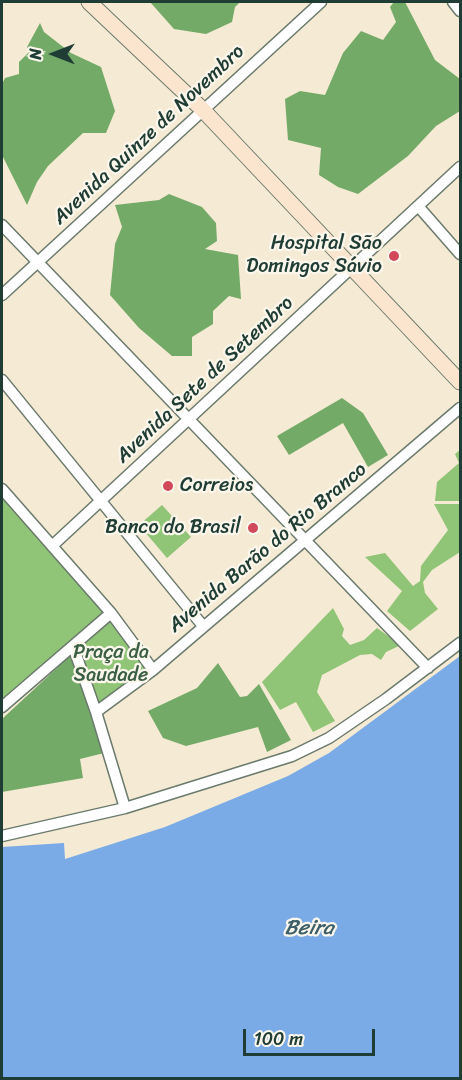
<!DOCTYPE html>
<meta charset="utf-8">
<style>
body{margin:0}
#map{position:relative;width:462px;height:1080px;overflow:hidden;background:#f5ead4;font-family:Sriracha,sans-serif}
canvas{display:block}
.frame{position:absolute;inset:0;border:3px solid #1f3d34;pointer-events:none}
.north{position:absolute;left:24px;top:24px;width:60px;height:60px;-webkit-text-stroke:4px #fbf7ec;paint-order:stroke;rotate:270deg;font-size:16px;font-weight:700;line-height:24px;text-align:center;color:#1f3d34}
.north::after{content:'';display:block;margin:auto;width:21px;height:27px;background:#1f3d34;clip-path:polygon(50% 0,100% 100%,50% 72%,0 100%)}
.scale{position:absolute;left:243px;top:1029px;width:132px;height:27px;box-sizing:border-box;border:3px solid #1f3d34;border-top:0;padding-left:8px;font-size:18px;line-height:21px;white-space:nowrap;color:#1f3d34;-webkit-text-stroke:4px #fbf7ec;paint-order:stroke}
</style>
<div id="map">
<canvas width="462" height="1080"></canvas>
<div class="frame"></div>
<div class="north">N</div>
<div class="scale">100 m</div>
</div>
<script>
const ctx = document.querySelector('canvas').getContext('2d');
ctx.lineJoin = 'round';
function paint(path, color) { ctx.fillStyle = color; ctx.fill(path, 'evenodd'); }
const toPath = rows => new Path2D(rows.map(r => 'M' + r).join(''));
function stroke(path, color, width, dash) { ctx.strokeStyle = color; ctx.lineWidth = width; ctx.lineCap = dash ? 'butt' : 'round'; ctx.setLineDash(dash || []); ctx.stroke(path); }
function drawText(font, color, halo, rows, align = 'center') {
  ctx.font = font + ' Sriracha,sans-serif'; ctx.lineWidth = 4.5; ctx.setLineDash([]); ctx.textBaseline = 'middle'; ctx.strokeStyle = halo; ctx.fillStyle = color; for (const [text, x, y, turn = 0] of rows) {
    ctx.save(); ctx.translate(x, y); ctx.rotate((+turn || 0) * Math.PI / 180); ctx.textAlign = isNaN(turn) ? turn : align; if (halo) ctx.strokeText(text, 0, 0); ctx.fillText(text, 0, 0); ctx.restore();
  }
}
const green = toPath([
 [460,450,460,501,435,501,437,482,459,463,455,454],
 [2,496,105,611,2,704],
 [434,504,460,504,460,552,432,570,423,582,425,593,438,609,410,631,387,611,402,591,365,557,385,553,413,586,420,581,421,566,448,530],
 [162,505,191,537,167,558,139,525],
 [333,608,344,629,342,636,350,645,364,640,377,628,401,645,386,652,381,660,372,654,360,655,322,675,317,692,335,721,313,732,296,702,280,710,262,682],
 [110,616,149,670,97,709,75,647]
]);
const forest = toPath([
 [150,2,240,2,235,7,232,22,206,34,174,29],
 [394,2,405,2,435,60,460,79,460,111,436,126,408,156,358,194,338,187,319,175,321,148,288,140,285,99,300,91,325,95,343,53,361,31,383,40,396,22,390,7],
 [40,23,44,32,71,53,101,67,115,111,106,133,83,133,48,166,37,182,27,205,2,155,2,84,5,78,19,74,19,62,30,51,27,47],
 [169,194,202,207,216,223,217,241,205,249,238,255,241,299,229,296,213,311,213,324,192,337,192,356,172,356,139,328,110,295,115,244,122,227,115,205,159,200],
 [342,398,363,413,388,455,368,467,343,423,289,455,277,436],
 [71,655,104,753,80,759,83,778,2,792,2,719],
 [218,663,240,697,247,696,259,684,291,740,267,752,258,727,186,746,163,738,148,711,197,688]
]);
const water = toPath([
 [460,656,460,1078,2,1078,2,847,64,843,65,859,165,827,288,776,329,753]
]);
const street = toPath([
 [453,2,460,11],
 [418,206,460,254],
 [2,225,428,668],
 [2,295,321,2],
 [2,380,203,626],
 [2,489,111,613,153,670],
 [52,546,460,167],
 [73,646,96,712,125,808],
 [2,707,111,613],
 [96,712,153,670,460,408],
 [2,836,125,808,292,756,329,738,386,699,460,643]
]);
const secondary = toPath([
 [89,2,202,109,460,382]
]);
const markers = [
 [394,256,6,"#d1495b"],
 [168,486,6,"#d1495b"],
 [253,528,6,"#d1495b"]
];
const streetNames = [
 ["Avenida Quinze de Novembro",149,135,-43],
 ["Avenida Sete de Setembro",205,380,-43],
 ["Avenida Barão do Rio Branco",268,548,-40]
];
const poiNames = [
 ["Hospital São",382,244],
 ["Domingos Sávio",382,267],
 ["Correios",180,486,"left"],
 ["Banco do Brasil",241,528]
];
const parkNames = [
 ["Praça da",111,653],
 ["Saudade",111,676]
];
const waterNames = [
 ["Beira",309,929]
];
paint(green, '#90c476');
paint(forest, '#74aa67');
paint(water, '#7babe6');
stroke(street, '#6a7a6c', 13);
stroke(secondary, '#6a7a6c', 17);
stroke(street, '#fff', 10);
stroke(secondary, '#fce5cf', 15);
for (const [x, y, r, color] of markers) { const dot = new Path2D(); dot.arc(x, y, r, 0, 2 * Math.PI); ctx.fillStyle = color; ctx.fill(dot); stroke(dot, '#fbf7ec', 2); }
drawText('20px', '#1f3d34', '#fbf7ec', streetNames);
drawText('20px', '#1f3d34', '#fbf7ec', poiNames, 'right');
drawText('20px', '#3b5f44', '#fbf7ec', parkNames);
drawText('italic 21px', '#3b5e69', '#fbf7ec', waterNames);
</script>
